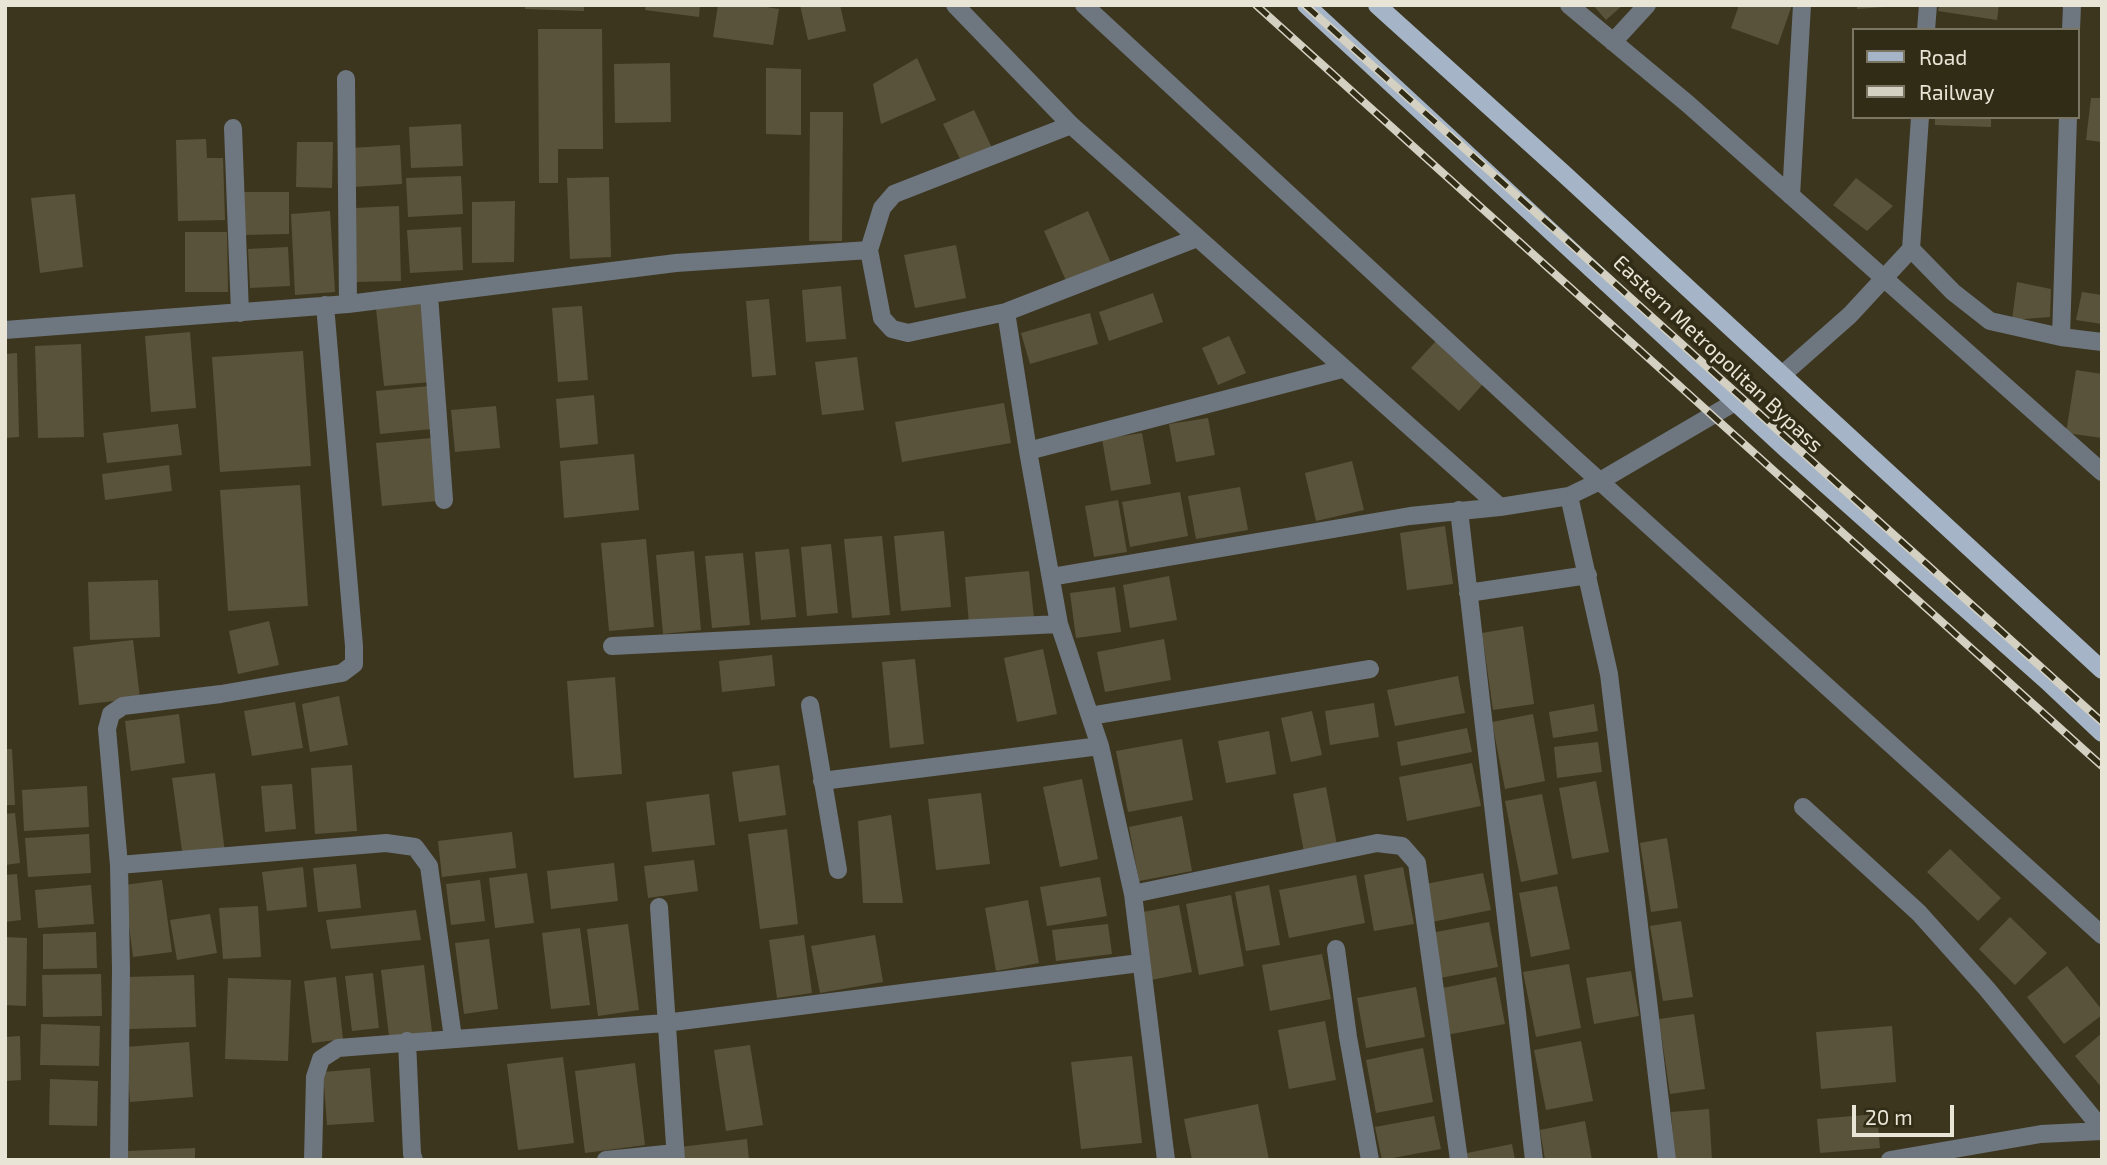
<!DOCTYPE html>
<style>
body{margin:0}
#map{position:relative;width:2107px;height:1165px;overflow:hidden;background:#3c361f;font-family:"Exo 2",sans-serif}
canvas{display:block}
.frame{position:absolute;inset:0;border:7px solid #e8e5d7;pointer-events:none}
.legend{position:absolute;left:1852px;top:28px;width:228px;height:91px;box-sizing:border-box;background:#312c15;border:2px solid #7a7663;margin:0;padding:9px 12px;list-style:none;font-size:21px;color:#e8e5d7}
.legend li{display:flex;align-items:center;gap:14px;height:35px}
.legend b{width:35px;border:2px solid #7a7663}
.scale{position:absolute;left:1852px;top:1105px;width:102px;height:32px;box-sizing:border-box;border:4px solid #e8e5d7;border-top:0;padding-left:9px;font-size:21px;line-height:24px;white-space:nowrap;color:#e8e5d7;-webkit-text-stroke:5px #312c15;paint-order:stroke}
</style>
<div id="map">
<canvas width="2107" height="1165"></canvas>
<div class="frame"></div>
<ul class="legend">
<li><b style="height:9px;background:#a5b5c7"></b>Road</li>
<li><b style="height:9px;background:#d4d1c2"></b>Railway</li>
</ul>
<div class="scale">20 m</div>
</div>
<script>
const ctx = document.querySelector('canvas').getContext('2d');
ctx.lineJoin = 'round';
function paint(path, color) { ctx.fillStyle = color; ctx.fill(path, 'evenodd'); }
const toPath = rows => new Path2D(rows.map(r => 'M' + r).join(''));
function stroke(path, color, width, dash) { ctx.strokeStyle = color; ctx.lineWidth = width; ctx.lineCap = dash ? 'butt' : 'round'; ctx.setLineDash(dash || []); ctx.stroke(path); }
function drawText(font, color, halo, rows, align = 'center') {
  ctx.font = font + ' "Exo 2",sans-serif'; ctx.lineWidth = 7; ctx.setLineDash([]); ctx.textBaseline = 'middle'; ctx.strokeStyle = halo; ctx.fillStyle = color; for (const [text, x, y, turn = 0] of rows) {
    ctx.save(); ctx.translate(x, y); ctx.rotate((+turn || 0) * Math.PI / 180); ctx.textAlign = isNaN(turn) ? turn : align; if (halo) ctx.strokeText(text, 0, 0); ctx.fillText(text, 0, 0); ctx.restore();
  }
}
const building = toPath([
 [525,5,584,5,584,11,525,9],
 [646,5,700,5,699,17,645,10],
 [718,5,754,5,779,9,773,45,713,37],
 [800,5,840,5,846,31,808,40],
 [1593,5,1623,5,1606,20],
 [1739,5,1792,5,1778,45,1731,28],
 [1857,5,1884,5,1884,7,1857,9],
 [1939,5,1999,5,1997,20,1938,11],
 [538,29,602,29,603,149,558,149,558,183,539,183],
 [917,58,936,100,881,124,873,84],
 [670,63,671,122,615,123,614,64],
 [766,68,801,69,801,135,766,134],
 [2091,98,2102,98,2102,142,2086,140],
 [974,110,993,150,963,165,943,124],
 [810,112,843,112,842,241,809,241],
 [1935,117,1991,117,1991,127,1935,125],
 [461,124,463,166,411,168,409,127],
 [206,139,207,158,223,158,225,220,178,221,176,140],
 [297,142,333,142,332,188,296,187],
 [400,145,402,184,353,187,351,148],
 [461,176,463,214,408,217,406,178],
 [609,177,611,257,570,259,567,178],
 [1856,178,1893,206,1867,231,1833,205],
 [244,192,289,192,289,234,244,235],
 [75,194,83,267,40,273,31,198],
 [515,201,514,262,472,263,472,202],
 [399,206,401,281,356,282,355,208],
 [330,211,335,292,295,295,291,214],
 [1088,211,1111,263,1067,283,1044,231],
 [461,227,463,270,410,273,407,230],
 [185,232,227,232,228,292,185,292],
 [956,245,966,298,915,308,904,255],
 [288,247,290,286,250,288,248,249],
 [2017,282,2051,289,2050,317,2012,320],
 [841,286,846,339,806,342,802,290],
 [2082,292,2102,295,2102,324,2076,320],
 [1153,293,1163,322,1109,341,1099,312],
 [769,299,776,375,752,377,746,301],
 [424,303,432,382,384,386,376,308],
 [582,306,588,380,558,382,552,308],
 [1090,313,1098,344,1030,364,1021,333],
 [190,332,196,408,151,412,145,336],
 [1229,336,1246,373,1218,385,1202,348],
 [1436,341,1483,384,1459,411,1411,368],
 [81,344,84,437,38,438,35,346],
 [303,351,311,466,220,472,212,357],
 [17,353,19,437,5,438,5,354],
 [857,357,864,410,822,415,815,362],
 [2076,370,2102,374,2102,438,2066,433],
 [429,386,432,429,380,434,376,391],
 [594,395,598,444,560,448,556,399],
 [1004,403,1011,443,902,462,895,422],
 [496,406,500,448,455,452,451,410],
 [1208,418,1215,455,1176,462,1169,424],
 [178,424,182,455,107,463,103,433],
 [1142,433,1151,484,1111,491,1102,439],
 [432,438,438,501,382,506,376,443],
 [634,454,639,510,564,518,560,461],
 [1352,461,1364,510,1316,521,1305,473],
 [169,465,172,491,105,500,102,474],
 [300,485,308,606,228,611,220,490],
 [1240,487,1248,530,1196,539,1188,496],
 [1180,492,1188,536,1130,547,1122,502],
 [1118,500,1127,552,1094,557,1085,506],
 [1445,526,1453,584,1407,590,1400,533],
 [944,531,951,607,901,611,894,536],
 [882,536,890,615,852,618,844,539],
 [646,539,654,627,609,631,601,543],
 [831,544,838,613,807,616,801,547],
 [789,549,796,617,761,620,755,552],
 [694,551,701,630,663,634,656,555],
 [743,553,750,625,712,628,705,556],
 [1029,571,1034,618,969,624,965,577],
 [1169,576,1177,620,1130,628,1123,585],
 [158,580,160,637,90,640,88,582],
 [1115,587,1121,632,1076,638,1070,593],
 [269,621,279,665,238,674,229,631],
 [1523,626,1534,704,1493,710,1482,633],
 [1164,639,1171,680,1105,692,1097,652],
 [133,640,140,698,79,705,73,647],
 [1043,649,1057,714,1017,722,1004,658],
 [772,655,775,686,722,692,719,661],
 [915,659,924,744,890,748,882,662],
 [1458,676,1465,713,1395,726,1387,690],
 [615,677,622,774,574,778,567,681],
 [339,696,348,745,310,752,302,704],
 [295,702,303,748,252,756,244,711],
 [1374,703,1379,737,1330,745,1325,711],
 [1594,704,1598,731,1553,738,1549,712],
 [1312,711,1322,755,1291,762,1281,718],
 [179,714,185,763,131,771,125,721],
 [1533,714,1545,781,1505,789,1492,722],
 [1467,728,1472,752,1401,766,1397,742],
 [1269,731,1276,774,1226,783,1218,741],
 [1182,739,1193,800,1128,812,1116,751],
 [1598,742,1602,772,1557,778,1554,747],
 [5,749,12,749,15,805,5,805],
 [1472,763,1481,806,1407,821,1399,777],
 [352,765,357,831,315,834,311,768],
 [779,765,786,815,739,822,732,772],
 [215,773,225,853,183,858,172,778],
 [1082,779,1098,859,1060,867,1043,787],
 [1596,781,1609,852,1572,859,1559,788],
 [292,784,296,829,265,832,261,786],
 [87,786,89,827,24,831,22,790],
 [1326,787,1337,845,1304,852,1293,794],
 [981,793,990,864,936,870,928,799],
 [709,794,715,845,652,852,646,802],
 [1542,794,1558,874,1521,882,1505,801],
 [15,813,20,863,5,865,5,814],
 [891,815,903,903,863,903,858,821],
 [1182,816,1192,871,1139,881,1129,827],
 [787,829,798,924,760,929,748,834],
 [512,832,516,868,442,877,438,841],
 [89,834,91,873,28,877,25,838],
 [1667,838,1678,908,1651,912,1640,843],
 [1950,849,2001,898,1978,921,1927,872],
 [694,860,698,891,648,898,644,866],
 [614,863,618,901,551,909,547,871],
 [356,864,361,908,318,912,313,868],
 [303,867,307,907,267,911,262,872],
 [1403,867,1414,924,1374,931,1364,875],
 [527,873,534,923,495,928,489,878],
 [1483,873,1491,910,1432,922,1425,884],
 [17,874,21,920,5,922,5,875],
 [1356,875,1365,923,1289,938,1279,890],
 [1100,877,1107,916,1047,926,1040,887],
 [162,880,172,952,133,957,124,885],
 [480,880,485,921,451,925,446,884],
 [91,885,94,924,38,928,35,890],
 [1269,885,1280,945,1246,951,1235,892],
 [1557,886,1570,949,1531,957,1519,893],
 [1231,895,1244,966,1199,975,1186,904],
 [1028,900,1039,963,996,971,985,908],
 [1179,905,1192,972,1151,980,1138,913],
 [258,906,261,957,223,959,219,908],
 [416,910,421,940,331,949,326,920],
 [210,914,217,953,177,960,170,920],
 [2010,917,2047,953,2015,985,1979,949],
 [1681,921,1693,997,1663,1001,1650,926],
 [1489,922,1498,967,1440,978,1431,933],
 [628,924,639,1010,598,1016,587,929],
 [1108,924,1112,954,1056,961,1052,930],
 [580,928,590,1005,551,1009,542,933],
 [96,932,97,968,43,969,43,934],
 [804,935,812,993,777,998,769,940],
 [875,935,883,982,820,993,811,946],
 [5,937,27,938,26,1006,5,1005],
 [489,939,498,1009,464,1014,455,943],
 [1322,954,1331,999,1270,1011,1262,965],
 [1569,964,1581,1028,1536,1037,1523,972],
 [424,965,432,1032,389,1036,381,970],
 [2067,966,2102,1010,2102,1015,2064,1044,2027,997],
 [1631,971,1639,1016,1594,1024,1586,978],
 [373,973,379,1028,352,1031,345,976],
 [101,974,102,1016,43,1017,42,975],
 [194,975,196,1027,129,1029,127,977],
 [336,977,343,1039,312,1043,304,981],
 [1496,977,1505,1024,1446,1035,1438,989],
 [228,978,291,980,288,1061,225,1059],
 [1416,987,1425,1037,1366,1048,1357,998],
 [1694,1014,1705,1089,1670,1094,1659,1019],
 [1325,1021,1336,1080,1289,1089,1278,1030],
 [41,1024,100,1026,99,1066,40,1065],
 [1892,1026,1896,1082,1821,1089,1816,1032],
 [2102,1033,2102,1088,2075,1056],
 [20,1036,21,1080,5,1081,5,1037],
 [1581,1041,1593,1101,1546,1110,1534,1050],
 [189,1042,193,1097,130,1102,126,1047],
 [750,1045,763,1125,726,1131,714,1050],
 [1423,1048,1433,1102,1376,1113,1366,1060],
 [1132,1056,1142,1143,1081,1149,1071,1062],
 [563,1057,574,1143,518,1150,507,1064],
 [635,1063,645,1145,585,1153,575,1071],
 [370,1068,374,1122,327,1125,323,1072],
 [50,1079,98,1081,97,1126,49,1125],
 [1258,1104,1269,1160,1192,1160,1184,1119],
 [1709,1109,1712,1160,1675,1160,1671,1112],
 [1877,1114,1880,1148,1820,1153,1817,1119],
 [1434,1116,1441,1149,1382,1160,1375,1127],
 [1585,1121,1592,1160,1545,1160,1540,1130],
 [747,1139,749,1160,682,1160,680,1147],
 [1512,1144,1515,1160,1464,1160,1462,1154],
 [195,1148,195,1160,128,1160,128,1151]
]);
const minor = toPath([
 [955,5,1071,125,1500,507],
 [1084,5,1573,457,2102,935],
 [1569,5,1688,104,2102,472],
 [1926,30,1928,5],
 [2071,30,2072,5],
 [1613,42,1647,5],
 [346,79,348,304],
 [233,128,240,313],
 [1791,196,1802,5],
 [1911,249,1953,292,1990,321,2061,337,2102,342],
 [869,250,882,318,892,329,908,333,1006,312,1197,238],
 [429,295,444,500],
 [1006,312,1028,451,1059,624,1100,746,1133,894,1166,1160],
 [5,330,348,304,676,263,869,250,882,208,894,194,1071,125],
 [2061,337,2068,117],
 [1782,375,1850,315,1911,249,1920,117],
 [1028,451,1342,369],
 [1569,496,1609,674,1667,1160],
 [1459,510,1534,1160],
 [1051,577,1410,516,1500,507,1569,496,1600,481,1735,402],
 [1468,593,1588,575],
 [612,646,1059,624],
 [810,705,838,870],
 [1090,716,1370,669],
 [822,781,1100,746],
 [1803,807,1919,913,1987,989,2102,1129],
 [119,865,386,843,415,847,429,866,453,1038],
 [1133,894,1377,843,1402,846,1417,863,1459,1160],
 [659,907,676,1160],
 [1336,949,1348,1037,1370,1160],
 [407,1041,412,1154,414,1160],
 [119,1160,121,969,119,865,107,729,111,714,123,706,221,694,342,673,354,664,354,646,325,305],
 [313,1160,315,1077,321,1059,338,1048,665,1023,1140,963],
 [606,1160,675,1153],
 [1890,1160,2041,1134,2102,1131]
]);
const major = toPath([
 [1306,5,1786,449,2047,681,2102,733],
 [1377,5,1563,173,2102,670]
]);
const rail = toPath([
 [1256,5,2102,766],
 [1305,5,2102,722]
]);
const streetNames = [
 ["Eastern Metropolitan Bypass",1718,354,43]
];
paint(building, '#59533c');
stroke(minor, '#6e767f', 18);
stroke(major, '#a5b5c7', 18);
stroke(rail, '#d4d1c2', 8);
stroke(rail, '#312c15', 5, [16]);
drawText('21px', '#e8e5d7', '#312c15', streetNames);
</script>
